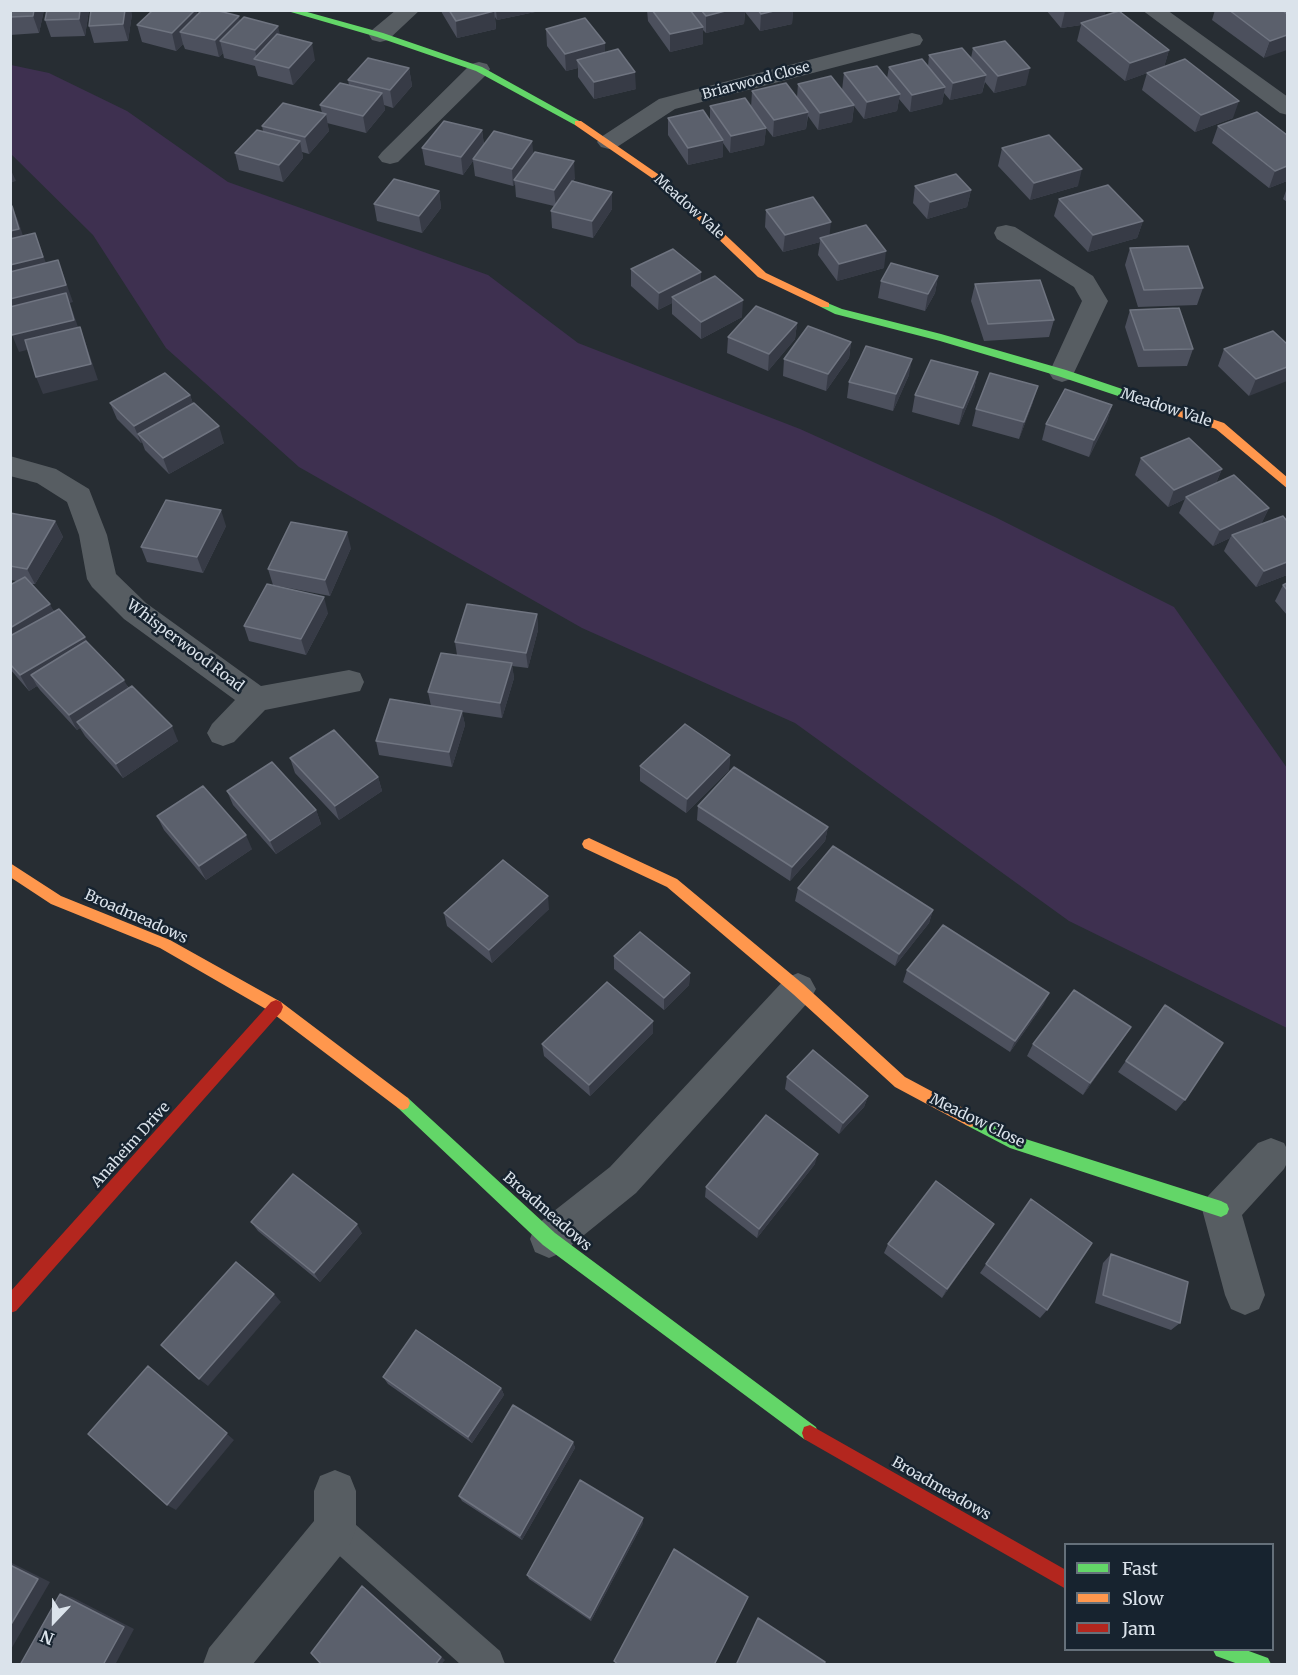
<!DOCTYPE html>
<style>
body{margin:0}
#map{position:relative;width:1298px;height:1675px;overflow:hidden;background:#272d33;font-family:Merriweather,serif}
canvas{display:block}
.frame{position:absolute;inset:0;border:12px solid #dbe3eb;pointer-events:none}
.legend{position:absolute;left:1064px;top:1543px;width:210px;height:108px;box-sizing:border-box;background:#17232f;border:2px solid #65707a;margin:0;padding:8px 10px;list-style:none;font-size:18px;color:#dbe3eb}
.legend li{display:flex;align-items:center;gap:12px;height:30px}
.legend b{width:30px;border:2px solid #65707a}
.north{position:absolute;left:24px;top:1591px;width:60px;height:60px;-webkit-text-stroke:4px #17232f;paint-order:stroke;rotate:202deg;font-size:16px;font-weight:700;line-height:24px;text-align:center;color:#dbe3eb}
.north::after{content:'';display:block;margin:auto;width:21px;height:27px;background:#dbe3eb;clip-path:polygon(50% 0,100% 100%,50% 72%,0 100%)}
</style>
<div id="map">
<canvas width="1298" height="1675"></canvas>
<div class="frame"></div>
<ul class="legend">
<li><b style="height:8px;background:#63d668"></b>Fast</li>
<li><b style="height:8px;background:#ff974d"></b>Slow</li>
<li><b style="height:8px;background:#b3261e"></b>Jam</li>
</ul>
<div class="north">N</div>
</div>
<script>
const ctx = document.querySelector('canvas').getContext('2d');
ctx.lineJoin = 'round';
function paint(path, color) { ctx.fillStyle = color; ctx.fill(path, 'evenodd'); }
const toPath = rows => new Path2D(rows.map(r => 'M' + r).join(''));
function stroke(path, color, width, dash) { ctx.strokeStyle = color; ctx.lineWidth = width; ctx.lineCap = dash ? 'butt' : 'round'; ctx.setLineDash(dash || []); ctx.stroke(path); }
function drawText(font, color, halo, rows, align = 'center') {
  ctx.font = font + ' Merriweather,serif'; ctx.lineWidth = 5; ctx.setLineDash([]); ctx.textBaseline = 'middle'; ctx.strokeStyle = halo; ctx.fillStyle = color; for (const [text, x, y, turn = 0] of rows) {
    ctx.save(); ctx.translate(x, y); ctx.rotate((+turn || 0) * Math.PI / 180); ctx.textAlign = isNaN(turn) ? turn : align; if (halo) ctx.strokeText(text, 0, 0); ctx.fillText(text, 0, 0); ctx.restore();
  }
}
const green = toPath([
 [11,65,49,73,127,111,228,182,488,275,578,343,800,429,995,517,1174,607,1287,768,1287,1028,1069,921,795,723,582,628,299,467,166,348,93,235,11,154]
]);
const lane = toPath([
 [335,1512,347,1517,500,1651,505,1664,460,1664,323,1541,318,1529,323,1517,335,1512]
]);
const street = toPath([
 [396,10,420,10,388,40,380,42,372,40,369,35,372,30,396,10],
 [1142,10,1167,10,1288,97,1288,115,1280,113,1142,10],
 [912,33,920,35,923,40,920,45,675,109,617,147,609,149,601,147,597,142,601,137,659,99,912,33],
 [479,62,487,64,490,69,487,74,398,162,390,164,382,162,378,157,382,152,471,64,479,62],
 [1006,225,1015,227,1093,276,1108,301,1071,379,1062,382,1053,379,1049,373,1082,301,1074,287,997,239,994,233,997,227,1006,225],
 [10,456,56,469,89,489,107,535,116,574,146,603,261,686,349,670,360,673,364,682,360,691,265,710,234,742,223,746,212,742,207,733,212,724,235,700,124,619,92,587,87,579,79,535,67,502,37,483,10,476,10,456],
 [798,973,810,978,816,989,810,1000,636,1193,563,1252,549,1258,535,1252,530,1239,535,1226,610,1167,786,978,798,973],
 [1271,1138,1284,1143,1288,1151,1288,1161,1284,1169,1242,1215,1265,1295,1259,1309,1245,1315,1231,1309,1225,1295,1202,1209,1208,1196,1258,1143,1271,1138],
 [335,1470,350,1476,356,1491,356,1529,350,1544,253,1664,203,1664,209,1648,314,1521,314,1491,320,1476,335,1470]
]);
const fast = toPath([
 [284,10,300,10,383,33,482,67,583,123,575,125,476,71,377,37,284,10],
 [825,302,842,309,941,334,1066,370,1140,395,1142,398,1136,402,1058,376,940,341,835,314,821,307,821,303,825,302],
 [403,1096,408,1098,555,1233,816,1427,818,1433,816,1439,810,1441,804,1439,543,1245,398,1108,396,1103,398,1098,403,1096],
 [971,1113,1013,1135,1221,1201,1227,1204,1229,1209,1227,1214,1221,1217,1010,1148,966,1125,963,1120,966,1115,971,1113],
 [1213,1650,1246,1650,1268,1658,1271,1664,1238,1664,1216,1656,1213,1650]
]);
const slow = toPath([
 [575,121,581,121,668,181,766,273,829,303,829,307,821,307,758,277,662,185,575,125,575,121],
 [1136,394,1224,423,1288,478,1288,489,1216,429,1132,401,1130,398,1136,394],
 [589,838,677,879,803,984,905,1077,976,1115,979,1120,976,1125,971,1127,966,1125,895,1087,793,994,667,887,584,848,582,844,584,840,589,838],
 [10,863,61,896,170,940,281,1002,408,1098,410,1103,408,1108,403,1110,398,1108,271,1012,160,948,51,904,10,877,10,863]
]);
const jam = toPath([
 [276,1000,281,1002,283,1007,281,1012,16,1311,10,1313,10,1292,271,1002,276,1000],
 [810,1425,1066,1570,1066,1589,804,1439,802,1433,804,1427,810,1425]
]);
const wall = toPath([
 [10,10,44,10,39,33,10,35],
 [89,10,85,36,51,37,45,20],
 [196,10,197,15,240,21,280,35,315,60,293,85,258,76,255,66,224,58,223,53,219,57,185,49,183,44,176,51,142,42,137,25],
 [441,10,535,10,535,12,497,20,495,17,496,29,457,38,442,13],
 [647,10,793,10,792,24,760,31,745,12,744,24,706,33,703,30,703,44,670,52,648,21],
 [1046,10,1106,10,1104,16,1169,50,1164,67,1233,118,1195,132,1142,90,1147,73,1125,81,1077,41,1081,25,1061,28],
 [1215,10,1282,10,1264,58,1212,20],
 [132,14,128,41,94,43,89,26],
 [546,29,605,53,636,89,594,99,578,77,578,68,566,71,547,46],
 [973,48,1026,85,994,93,985,82,982,93,950,100,944,93,942,104,910,112,899,99,897,111,864,119,854,106,852,122,818,130,808,116,806,129,773,137,766,128,764,145,730,153,723,143,723,157,688,165,668,135,668,118,710,120,710,106,751,108,752,91,797,97,798,84,842,90,844,73,887,78,889,67,928,66,929,55,971,58],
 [409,68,412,86,393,108,384,105,385,110,366,133,327,123,329,131,309,154,302,152,303,158,283,182,239,170,235,153,263,131,262,126,322,113,320,105,349,85,348,80],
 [1218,126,1287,181,1269,188,1212,143],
 [482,130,484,145,533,154,575,178,573,182,612,209,593,238,552,228,551,211,554,206,516,197,515,184,513,186,475,176,473,161,463,175,425,165,422,148],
 [1002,148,1078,186,1030,200,998,166],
 [915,186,971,190,967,207,927,219,913,203],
 [1287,188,1287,202,1283,199],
 [439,191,441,208,422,233,377,221,374,204],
 [1059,199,1143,221,1137,238,1088,252,1054,216],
 [766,210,830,235,884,268,837,281,818,255,820,242,783,252,765,227],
 [1130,248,1203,288,1197,305,1138,307,1125,265],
 [631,269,701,272,700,283,742,317,701,339,672,314,672,303,658,310,631,286],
 [938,276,935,293,925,311,878,298,881,281],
 [975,284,1054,320,1049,337,984,341,971,301],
 [1130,310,1193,349,1187,366,1138,367,1125,327],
 [797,323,795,339,768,371,727,353,728,337],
 [851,342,849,358,826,391,783,376,784,359],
 [1287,344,1249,396,1218,366,1224,349],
 [978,372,974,389,959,425,912,412,915,395],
 [909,375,893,411,847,398,849,382],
 [190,395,193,404,224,443,169,474,145,450,142,442,141,443,117,419,110,403],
 [1033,402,1019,439,972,426,976,409],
 [1112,405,1107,421,1089,457,1042,440,1046,424],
 [1141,458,1222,469,1216,483,1269,508,1261,524,1287,575,1256,587,1224,551,1230,538,1213,546,1179,513,1185,499,1168,507,1135,475],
 [10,513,55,521,63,537,35,584,32,584,54,611,87,642,178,741,123,778,85,736,80,728,77,730,40,690,37,686,29,691,10,669,10,585,17,581,10,580],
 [226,526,203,573,147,562,141,547],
 [351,548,330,596,273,585,268,569],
 [1287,583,1287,615,1275,601,1283,585],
 [328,613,306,655,249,641,244,626],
 [537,614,538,630,528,668,512,666,514,678,502,718,462,712,465,725,452,767,379,755,376,741,431,706,428,692,457,655,455,642],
 [730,755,729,770,686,813,640,781,640,766],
 [290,758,378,777,382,791,339,820,295,773],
 [227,791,316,810,321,824,276,854,233,805],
 [698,806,828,827,825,841,790,881,697,820],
 [157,816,252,849,206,880,164,830],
 [798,888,933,910,929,923,895,966,795,901],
 [549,909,492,963,447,926,444,913],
 [614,956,690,973,689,985,664,1010,614,969],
 [907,970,1049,993,1043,1005,1010,1052,903,982],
 [1165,1005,1185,1100,1176,1111,1118,1072],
 [653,1033,590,1096,544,1056,542,1044],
 [1123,1039,1083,1095,1027,1056,1033,1044],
 [787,1077,868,1096,864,1107,839,1134,785,1089],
 [815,1164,757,1238,705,1197,706,1187],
 [1031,1199,1047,1310,1040,1318,980,1273],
 [251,1222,362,1233,320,1282,258,1231],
 [988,1233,942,1298,884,1253,888,1244],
 [1111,1254,1180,1323,1171,1330,1095,1303,1103,1263],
 [383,1377,501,1388,504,1395,472,1443,388,1384],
 [573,1442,575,1448,522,1540,462,1501,459,1496],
 [643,1523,591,1621,529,1579,527,1575]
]);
const shadedWall = toPath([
 [34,10,44,10,39,33,33,16],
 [80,10,89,10,85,36,79,19],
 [125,10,131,10,132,14,128,41,123,24],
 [195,10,196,10,200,27,180,32,183,44,176,51,172,33],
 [496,10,535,10,535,12,497,20],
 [729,10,745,10,744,24,706,33,706,16],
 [778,10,793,10,792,24,760,31,761,14],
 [1070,10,1106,10,1103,21,1081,23,1081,25,1061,28,1065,11],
 [494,11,496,29,457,38,456,21],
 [239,16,243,33,220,41,223,53,219,57,215,40],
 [278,26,282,43,257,60,255,50],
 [703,27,703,44,670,52,670,34],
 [1287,35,1287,50,1264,58,1270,41],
 [312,43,315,60,293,85,289,68],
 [605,43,605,60,577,60,578,68,566,71,565,54],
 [1169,50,1164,67,1125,81,1130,63],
 [409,68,412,86,393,108,390,90],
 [1030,68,1026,85,994,93,998,76],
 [635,72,636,89,594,99,594,82],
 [986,75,982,93,950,100,953,83],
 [945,87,942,104,910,112,912,95],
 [382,93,385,110,366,133,363,116],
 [900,94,897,111,864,119,867,102],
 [1239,101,1233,118,1195,132,1201,115],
 [854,105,852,122,818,130,820,113],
 [808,112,806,129,773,137,774,120],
 [326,114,329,131,309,154,305,137],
 [766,128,764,145,730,153,731,136],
 [482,130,484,147,473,159,473,161,463,175,461,157],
 [723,140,723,157,688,165,688,148],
 [300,141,303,158,283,182,279,165],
 [532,141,534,158,514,180,515,184,513,186,512,169],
 [574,161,575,178,556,207,554,190],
 [1287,166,1287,181,1269,188,1275,171],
 [10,168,16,181,10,183],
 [1082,169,1078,186,1030,200,1034,183],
 [971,190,967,207,927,219,930,202],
 [439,191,441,208,422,233,419,216],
 [612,192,612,209,593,238,592,221],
 [12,206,19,223,26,246,10,250],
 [1143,221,1137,238,1088,252,1093,235],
 [831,222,829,239,820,238,820,242,783,252,785,235],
 [35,233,50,274,10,284,10,265],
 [886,251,884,268,837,281,839,264],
 [58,260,73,302,70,303,81,336,19,352,12,335,10,299],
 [701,272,700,289,672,297,672,303,658,310,659,293],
 [938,276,935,293,925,311,928,294],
 [743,300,742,317,701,339,701,322],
 [797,323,795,339,768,371,769,354],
 [80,327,86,344,98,380,43,394,36,377],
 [851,342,849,358,826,391,828,374],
 [912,359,909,375,893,411,896,394],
 [1287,367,1287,381,1249,396,1256,379],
 [978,372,974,389,959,425,963,408],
 [1038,386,1033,402,1019,439,1024,422],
 [190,395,196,412,138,434,142,442,141,443,134,426],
 [1112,405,1107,421,1089,457,1094,440],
 [219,426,224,443,169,474,163,458],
 [1222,469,1215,485,1186,497,1185,499,1168,507,1174,490],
 [1269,508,1261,524,1232,535,1230,538,1213,546,1220,530],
 [221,510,226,526,203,573,197,557],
 [55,521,63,537,35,584,27,569],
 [347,532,351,548,330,596,325,580],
 [1287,562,1287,575,1256,587,1264,571],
 [324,597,328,613,306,655,301,639],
 [50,604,58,620,10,648,10,628],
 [537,614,538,630,528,668,526,653],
 [85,637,92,652,31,675,37,686,29,691,20,675],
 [512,663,514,678,502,718,500,703],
 [124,680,132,695,77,722,80,728,77,730,69,715],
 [462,711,465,725,452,767,449,752],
 [172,726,178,741,123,778,116,764],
 [730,755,729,770,686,813,687,799],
 [378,777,382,791,339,820,335,806],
 [316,810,321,824,276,854,270,841],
 [828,827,825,841,790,881,792,867],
 [246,835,252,849,206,880,199,866],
 [548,896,549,909,492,963,489,950],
 [933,910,929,923,895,966,899,954],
 [690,973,689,985,664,1010,664,998],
 [1049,993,1043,1005,1010,1052,1015,1041],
 [653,1021,653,1033,590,1096,589,1085],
 [1131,1027,1123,1039,1083,1095,1090,1083],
 [868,1096,864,1107,839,1134,843,1123],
 [818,1154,815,1164,757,1238,759,1229],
 [357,1224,362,1233,320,1282,314,1273],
 [994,1224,988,1233,942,1298,947,1289],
 [274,1294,281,1302,208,1386,199,1379],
 [148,1366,234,1440,176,1510,167,1505],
 [501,1388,504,1395,472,1443,468,1437],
 [573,1442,575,1448,522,1540,520,1536],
 [643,1518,643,1523,591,1621,590,1618],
 [10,1562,50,1582,10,1651],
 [362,1586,368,1590,445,1660,441,1665,435,1665],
 [60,1594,72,1597,134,1629,115,1665,103,1665]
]);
const building = toPath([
 [10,10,34,10,33,16,10,17,10,10],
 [47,10,80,10,79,19,45,20,47,10],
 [91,10,125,10,123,24,89,26,91,10],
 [153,10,195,10,172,33,137,25,153,10],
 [202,10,215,10,239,16,215,40,180,32,202,10],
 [449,10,494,10,494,11,456,21,449,10],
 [652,10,690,10,703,27,670,34,652,10],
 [701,10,729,10,706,16,701,10],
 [758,10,778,10,761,14,758,10],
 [1229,10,1282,10,1287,14,1287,35,1270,41,1229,10],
 [1119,11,1169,50,1130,63,1081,23,1119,11],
 [244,17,278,26,255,50,220,41,244,17],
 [585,18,605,43,565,54,546,29,585,18],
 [277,34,312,43,289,68,254,59,277,34],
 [1005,41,1030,68,998,76,973,48,1005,41],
 [962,48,986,75,953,83,929,55,962,48],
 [618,49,635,72,594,82,577,60,618,49],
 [368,58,409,68,390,90,348,80,368,58],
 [922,59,945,87,912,95,889,67,922,59],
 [1185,59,1239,101,1201,115,1147,73,1185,59],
 [877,66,900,94,867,102,844,73,877,66],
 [831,76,854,105,820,113,798,84,831,76],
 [340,83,382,93,363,116,320,105,340,83],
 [786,83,808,112,774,120,752,91,786,83],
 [745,98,766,128,731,136,710,106,745,98],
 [283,103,326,114,305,137,262,126,283,103],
 [703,110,723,140,688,148,668,118,703,110],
 [1257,112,1287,135,1287,166,1275,171,1218,126,1257,112],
 [444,121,482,130,461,157,422,148,444,121],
 [257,130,300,141,279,165,235,153,257,130],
 [494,131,532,141,512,169,473,159,494,131],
 [1049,135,1082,169,1034,183,1002,148,1049,135],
 [535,152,574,161,554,190,514,180,535,152],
 [956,174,971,190,930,202,915,186,956,174],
 [394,179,439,191,419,216,374,204,394,179],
 [572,181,612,192,592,221,551,211,572,181],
 [1108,185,1143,221,1093,235,1059,199,1108,185],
 [813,197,831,222,785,235,766,210,813,197],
 [10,206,12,206,19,229,10,231,10,206],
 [866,225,886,251,839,264,820,238,866,225],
 [35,233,43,257,10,265,10,239,35,233],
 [1188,246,1203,288,1144,290,1130,248,1188,246],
 [673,249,701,272,659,293,631,269,673,249],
 [58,260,66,285,10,299,10,272,58,260],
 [891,263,938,276,928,294,881,281,891,263],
 [715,276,743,300,701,322,672,297,715,276],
 [1040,280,1054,320,988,324,975,284,1040,280],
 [66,293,74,320,12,335,10,331,10,307,66,293],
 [756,306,797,323,769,354,728,337,756,306],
 [1179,308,1193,349,1144,350,1130,310,1179,308],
 [808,326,851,342,828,374,784,359,808,326],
 [80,327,91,364,36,377,25,340,80,327],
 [1273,331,1287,344,1287,367,1256,379,1224,349,1273,331],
 [866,346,912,359,896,394,849,382,866,346],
 [931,360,978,372,963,408,915,395,931,360],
 [165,373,190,395,134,426,110,403,165,373],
 [990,373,1038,386,1024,422,976,409,990,373],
 [1065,389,1112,405,1094,440,1046,424,1065,389],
 [194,403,219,426,163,458,138,434,194,403],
 [1189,438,1222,469,1174,490,1141,458,1189,438],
 [1234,475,1269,508,1220,530,1186,497,1234,475],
 [166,500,221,510,197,557,141,547,166,500],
 [10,513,55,521,27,569,10,566,10,513],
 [1283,516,1287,521,1287,562,1264,571,1232,535,1283,516],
 [291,522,347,532,325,580,268,569,291,522],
 [25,577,50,604,10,628,10,585,25,577],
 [1287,583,1287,590,1283,585,1287,583],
 [267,584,324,597,301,639,244,626,267,584],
 [467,604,537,614,526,653,455,642,467,604],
 [59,609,85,637,20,675,10,664,10,636,59,609],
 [86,641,124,680,69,715,31,675,86,641],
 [441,653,512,663,500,703,428,692,441,653],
 [132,686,172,726,116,764,77,722,132,686],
 [390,699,462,711,449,752,376,741,390,699],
 [685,724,730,755,687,799,640,766,685,724],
 [334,730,378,777,335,806,290,758,334,730],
 [272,762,316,810,270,841,227,791,272,762],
 [734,767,828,827,792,867,698,806,734,767],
 [203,786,246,835,199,866,157,816,203,786],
 [833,846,933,910,899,954,798,888,833,846],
 [503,860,548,896,489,950,444,913,503,860],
 [943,925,1049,993,1015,1041,907,970,943,925],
 [640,932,690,973,664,998,614,956,640,932],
 [607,982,653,1021,589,1085,542,1044,607,982],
 [1074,990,1131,1027,1090,1083,1033,1044,1074,990],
 [1165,1005,1223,1043,1185,1100,1126,1061,1165,1005],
 [813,1050,868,1096,843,1123,787,1077,813,1050],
 [766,1115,818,1154,759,1229,706,1187,766,1115],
 [293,1174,357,1224,314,1273,251,1222,293,1174],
 [936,1181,994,1224,947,1289,888,1244,936,1181],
 [1031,1199,1092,1243,1047,1310,986,1264,1031,1199],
 [1111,1254,1188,1282,1180,1323,1103,1295,1111,1254],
 [236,1262,274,1294,199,1379,161,1345,236,1262],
 [416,1330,501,1388,468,1437,383,1377,416,1330],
 [148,1366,227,1433,167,1505,88,1434,148,1366],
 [513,1405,573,1442,520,1536,459,1496,513,1405],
 [580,1480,643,1518,590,1618,527,1575,580,1480],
 [674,1549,748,1597,714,1665,619,1665,614,1661,674,1549],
 [10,1565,38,1579,10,1626,10,1565],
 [362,1586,441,1657,435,1665,322,1665,311,1653,362,1586],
 [60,1594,124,1627,103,1665,20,1665,60,1594],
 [758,1618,825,1662,824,1665,736,1665,758,1618]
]);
const farStreetnames = [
 ["Briarwood Close",756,81,-15],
 ["Meadow Vale",689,207,42]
];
const streetNames = [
 ["Meadow Vale",1166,408,18],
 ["Whisperwood Road",185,646,37],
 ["Broadmeadows",136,917,24],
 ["Meadow Close",977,1121,26],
 ["Anaheim Drive",131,1145,-48],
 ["Broadmeadows",547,1212,41],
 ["Broadmeadows",941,1489,30]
];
paint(green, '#3e3050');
paint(lane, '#575d62');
paint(street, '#575d62');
paint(fast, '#63d668');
paint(slow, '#ff974d');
paint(jam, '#b3261e');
paint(wall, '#4c505d');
paint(shadedWall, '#373b46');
paint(building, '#5b606c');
stroke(building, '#6f7480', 1.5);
drawText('14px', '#dbe3eb', '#17232f', farStreetnames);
drawText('15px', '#dbe3eb', '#17232f', streetNames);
</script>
